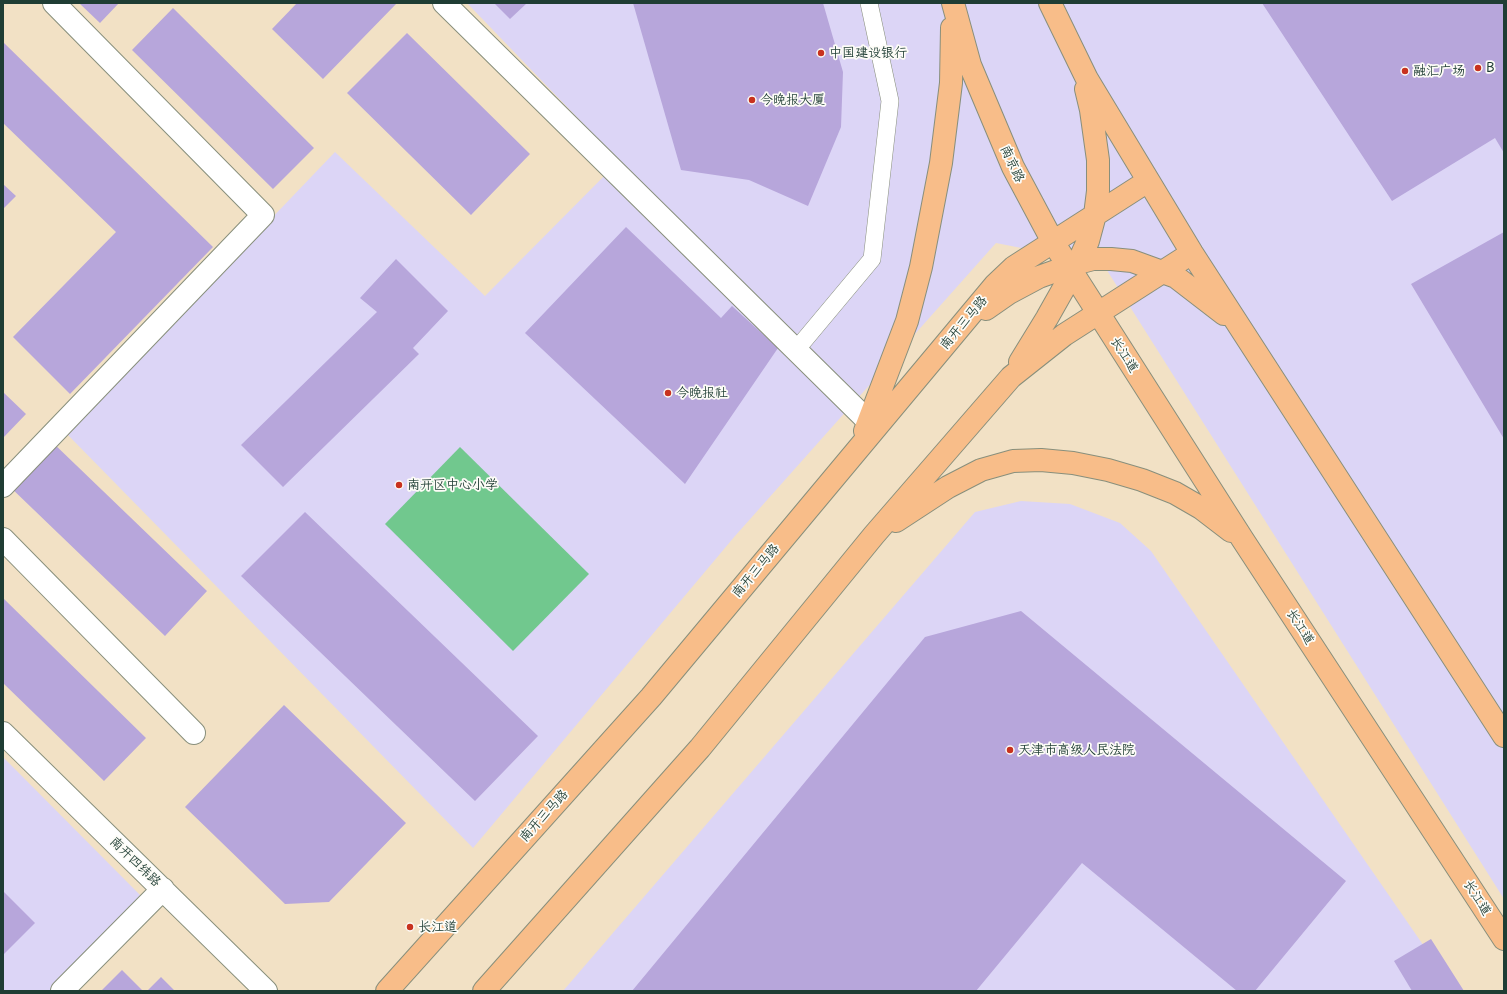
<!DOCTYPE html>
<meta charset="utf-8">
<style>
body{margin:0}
#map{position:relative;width:1507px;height:994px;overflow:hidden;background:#f2e1c5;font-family:"Playpen Sans",sans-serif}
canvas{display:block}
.frame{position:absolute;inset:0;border:4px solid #1f3d34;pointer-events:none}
</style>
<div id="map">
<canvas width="1507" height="994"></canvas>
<div class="frame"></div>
</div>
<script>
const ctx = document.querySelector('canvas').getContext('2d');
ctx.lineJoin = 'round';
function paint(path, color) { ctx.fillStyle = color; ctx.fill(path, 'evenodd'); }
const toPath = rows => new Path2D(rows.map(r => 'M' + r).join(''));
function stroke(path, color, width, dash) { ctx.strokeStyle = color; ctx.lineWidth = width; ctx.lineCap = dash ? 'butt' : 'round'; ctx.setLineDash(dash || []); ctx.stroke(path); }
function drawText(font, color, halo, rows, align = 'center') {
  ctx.font = font + ' "Playpen Sans","LXGW WenKai TC",sans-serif'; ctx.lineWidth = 3.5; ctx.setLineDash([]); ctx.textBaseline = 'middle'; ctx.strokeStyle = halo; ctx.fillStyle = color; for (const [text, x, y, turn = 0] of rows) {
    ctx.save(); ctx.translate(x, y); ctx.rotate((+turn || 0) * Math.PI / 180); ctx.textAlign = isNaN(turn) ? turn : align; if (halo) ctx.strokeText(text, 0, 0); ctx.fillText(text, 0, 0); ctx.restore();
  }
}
const built = toPath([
 [467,3,1504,3,1504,899,1103,264,996,243,735,536,473,848,66,433,335,152,485,296,619,161],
 [1021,501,1070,504,1120,523,1151,551,1455,991,563,991,975,512],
 [3,757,142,897,54,991,3,991]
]);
const green = toPath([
 [460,447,589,574,513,651,385,524]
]);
const building = toPath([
 [79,3,119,3,100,23],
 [297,3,397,3,323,79,272,29],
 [494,3,527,3,510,19],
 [633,3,823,3,843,72,841,127,808,206,749,180,681,170],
 [1262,3,1504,3,1504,153,1495,138,1392,201],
 [173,8,314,148,273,189,132,50],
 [407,33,530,154,471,215,347,93],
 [3,42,213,247,70,394,13,337,116,232,3,123],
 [3,184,16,196,3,209],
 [626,227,721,318,732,306,778,348,685,484,525,333],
 [1504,232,1504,439,1411,284],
 [396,259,448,311,413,348,419,354,283,487,241,445,377,312,360,298],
 [3,392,26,414,3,438],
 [50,440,207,591,165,636,7,484],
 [305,512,538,736,475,801,241,576],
 [3,598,146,738,104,781,3,683],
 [1021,611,1346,881,1255,991,1237,991,1082,863,976,991,632,991,925,637],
 [284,705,406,823,329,902,285,904,185,807],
 [3,891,35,923,3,955],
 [1431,939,1464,991,1412,991,1394,961],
 [122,970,143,991,101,991],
 [161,977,175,991,147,991]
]);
const service = toPath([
 [796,350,872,259,890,101,869,3]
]);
const minor = toPath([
 [444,3,869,422],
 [3,486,263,215,54,3],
 [3,539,194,733],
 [3,733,266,991],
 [62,991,163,889]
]);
const primary = toPath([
 [953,3,970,65,1013,167,1053,242,1243,540,1504,939],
 [1050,3,1087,79,1192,253,1504,736],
 [986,309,1009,293,1039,277,1078,263,1093,259,1111,259,1132,261,1176,277,1224,314],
 [1020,362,1047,318,1078,263,1088,241,1095,215,1098,191,1098,160,1091,110,1086,89],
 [865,431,907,321,921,267,941,163,951,83,952,28],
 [896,521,948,487,981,470,1013,461,1041,460,1073,463,1108,470,1142,480,1175,493,1201,508,1231,531],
 [387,991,651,697,995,285,1014,267,1148,181],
 [484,991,700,748,874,535,1011,377,1064,335,1192,253]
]);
const markers = [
 [821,53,4,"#c8321e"],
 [1478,68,4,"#c8321e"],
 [1405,71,4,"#c8321e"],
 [752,100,4,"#c8321e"],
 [668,393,4,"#c8321e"],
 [399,485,4,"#c8321e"],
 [1010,750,4,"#c8321e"],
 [410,927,4,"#c8321e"]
];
const poiNames = [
 ["中国建设银行",829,53],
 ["B",1486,68],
 ["融汇广场",1413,71],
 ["今晚报大厦",760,100],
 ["今晚报社",676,393],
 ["南开区中心小学",407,485],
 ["天津市高级人民法院",1018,750],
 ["长江道",418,927]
];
const streetNames = [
 ["南京路",1012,164,65],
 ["南开三马路",964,323,-50],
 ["长江道",1124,355,57],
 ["南开三马路",756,571,-50],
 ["长江道",1300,627,57],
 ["南开三马路",544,816,-48],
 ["南开四纬路",135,862,44],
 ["长江道",1477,898,57]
];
paint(built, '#dcd5f6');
paint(green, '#71c88e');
paint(building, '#b7a6db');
stroke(service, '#888f7c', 18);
stroke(minor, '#888f7c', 24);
stroke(primary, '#888f7c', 24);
stroke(service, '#fff', 17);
stroke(minor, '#fff', 22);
stroke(primary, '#f8bd89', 22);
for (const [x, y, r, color] of markers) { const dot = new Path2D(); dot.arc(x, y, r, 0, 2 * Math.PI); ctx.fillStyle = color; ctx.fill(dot); stroke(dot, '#fdfcf7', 1.5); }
drawText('13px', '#1f3d34', '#fdfcf7', poiNames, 'left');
drawText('13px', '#1f3d34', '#fdfcf7', streetNames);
</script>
